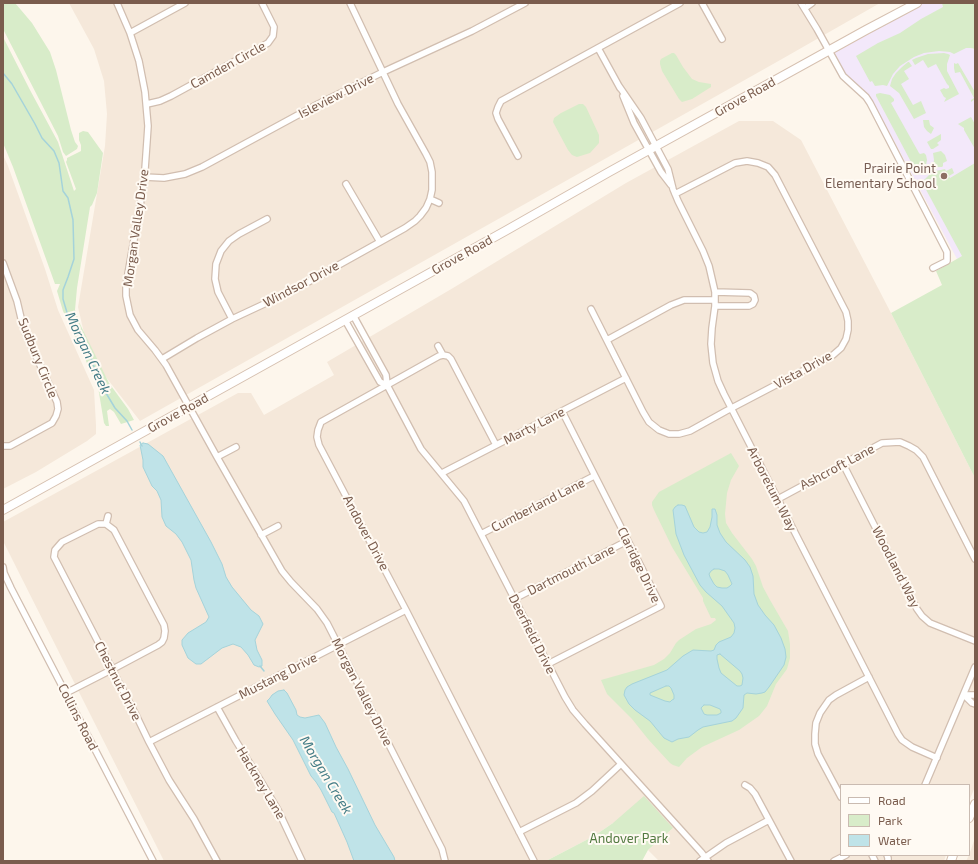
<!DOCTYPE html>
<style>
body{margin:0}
#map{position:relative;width:978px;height:864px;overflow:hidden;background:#fdf6ec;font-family:"Exo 2",sans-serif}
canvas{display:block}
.frame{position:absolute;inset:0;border:4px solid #7a5c4d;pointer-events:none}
.legend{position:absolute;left:840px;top:784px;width:130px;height:72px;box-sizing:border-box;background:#fffaf3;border:1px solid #cabbb1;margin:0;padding:5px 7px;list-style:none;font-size:12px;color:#7a5c4d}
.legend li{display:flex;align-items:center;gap:8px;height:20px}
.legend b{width:20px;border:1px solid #cabbb1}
</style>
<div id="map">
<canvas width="978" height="864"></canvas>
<div class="frame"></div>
<ul class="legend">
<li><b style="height:5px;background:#fff"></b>Road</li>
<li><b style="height:11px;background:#d8ecc9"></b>Park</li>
<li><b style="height:11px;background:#bfe3e8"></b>Water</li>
</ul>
</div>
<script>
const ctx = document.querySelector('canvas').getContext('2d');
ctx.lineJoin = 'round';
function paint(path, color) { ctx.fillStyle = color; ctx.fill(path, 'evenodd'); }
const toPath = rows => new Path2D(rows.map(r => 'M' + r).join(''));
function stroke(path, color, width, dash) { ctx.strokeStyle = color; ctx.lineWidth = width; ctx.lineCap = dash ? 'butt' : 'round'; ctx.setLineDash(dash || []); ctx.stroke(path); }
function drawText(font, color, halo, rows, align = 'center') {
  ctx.font = font + ' "Exo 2",sans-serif'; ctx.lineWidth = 4; ctx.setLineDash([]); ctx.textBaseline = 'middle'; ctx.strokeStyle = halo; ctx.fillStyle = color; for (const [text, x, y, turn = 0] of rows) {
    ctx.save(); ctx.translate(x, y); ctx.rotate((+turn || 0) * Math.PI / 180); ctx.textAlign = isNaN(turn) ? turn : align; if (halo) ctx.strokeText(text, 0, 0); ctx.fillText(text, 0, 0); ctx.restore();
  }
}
const residential = toPath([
 [69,3,880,3,782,59,140,421,102,372,84,333,78,307,105,146,107,114,104,81,94,49],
 [739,121,773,121,801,140,891,313,975,478,975,787,969,801,969,785,841,785,841,855,946,855,944,861,659,861,648,850,673,828,613,823,594,836,546,861,164,861,3,541,3,522,238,393,251,393,264,415,334,375,327,362,453,288,626,183],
 [3,155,8,166,45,269,58,310,94,390,96,425,96,434,87,441,36,472,3,489],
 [975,838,975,861,966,861,969,855]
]);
const education = toPath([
 [922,3,942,3,966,47,971,48,975,49,975,249,957,259,874,103,863,89,846,75,834,51]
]);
const green = toPath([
 [3,3,15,3,21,10,32,23,50,52,56,70,71,130,75,142,78,146,77,149,66,156,63,152,58,136,3,29],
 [942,3,975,3,975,49,971,48,966,48,954,54,950,52,939,51,924,53,914,57,900,66,893,74,887,86,883,85,875,86,872,81,870,82,856,56,878,43,900,33,921,19,943,7],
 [3,37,30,90,58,142,74,191,76,189,66,162,67,160,67,158,81,151,81,145,79,140,79,133,83,131,88,132,103,153,97,193,92,205,90,207,77,288,75,310,80,324,109,383,128,409,134,420,121,424,114,412,110,409,107,411,109,426,106,426,104,423,98,387,63,311,57,291,60,284,55,284,13,167,3,143],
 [672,53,674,53,676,55,683,67,692,79,699,82,711,84,711,87,692,99,682,102,679,99,662,71,660,64,660,61,661,59],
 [944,53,948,54,950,55,947,64,947,71,959,94,944,102,946,98,944,97,940,90,944,88,946,89,949,88,949,86,947,84,936,64,928,68,923,60,915,65,912,60,916,58,928,54],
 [908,62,909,62,912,66,904,71,909,79,901,84,913,105,921,101,926,113,914,119,899,93,890,86,892,79,896,73,902,67],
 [954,63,956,64,958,63,975,92,975,99,971,102,971,100,974,98,960,72,955,73,954,68],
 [880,93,890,95,894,99,894,101,891,103,919,153,920,154,924,153,926,155,927,160,926,165,923,170,918,175,876,96,876,94],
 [579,104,583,104,586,107,599,135,599,143,590,153,577,157,572,155,568,150,553,122,554,118,561,113],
 [971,117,975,124,975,149,964,130,964,128,958,124],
 [923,120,929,120,930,125,934,128,931,134,927,131,924,127],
 [941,134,941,140,937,143,939,145,933,149,931,149,927,142],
 [941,151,945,155,947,161,943,163,943,166,942,167,933,167,934,160,933,153],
 [975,163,975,478,891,313,942,285,936,271,962,256,924,186,927,185,924,180,929,175,932,170,936,171,945,169,946,171,952,168,954,173,949,176,950,178],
 [731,453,739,466,731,480,727,493,725,514,726,523,732,533,752,559,756,566,763,587,770,600,788,631,790,644,790,658,787,669,776,684,767,706,759,716,739,730,702,747,687,758,679,767,673,765,670,763,648,739,632,719,607,694,601,680,654,665,664,659,670,653,676,643,679,640,696,629,711,624,716,620,715,618,711,618,703,601,703,598,672,547,654,510,652,505,652,502,659,492],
 [644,796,673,828,648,850,642,861,546,861,594,836,613,823]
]);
const water = toPath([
 [143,443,148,444,163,456,211,542,222,564,226,577,232,587,251,610,259,616,263,624,255,640,257,650,262,660,262,666,259,667,254,665,248,655,241,647,233,644,222,648,201,664,196,664,188,658,182,645,182,640,188,633,206,622,209,617,196,588,194,580,191,560,182,542,176,534,166,526,162,517,161,500,157,491,152,486,143,467,143,460,140,445,143,443],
 [678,505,682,505,685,506,694,527,699,532,703,533,707,532,710,527,712,517,712,509,715,509,717,515,717,525,720,533,726,542,745,560,750,567,753,576,754,594,758,605,765,615,774,625,781,638,785,649,786,657,784,665,769,687,765,692,762,693,756,694,747,693,744,695,743,708,736,718,732,721,703,727,698,730,689,737,678,739,672,742,664,738,650,721,635,710,629,704,624,695,625,690,627,687,632,684,667,670,683,656,693,650,711,651,714,650,716,645,719,642,731,637,734,633,735,628,734,623,722,606,706,592,700,585,684,555,676,534,673,510,675,507,678,505],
 [714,569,719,569,725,571,728,575,732,584,730,586,727,588,722,588,717,587,714,584,710,577,709,574,711,571,714,569],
 [720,654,740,671,742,674,743,678,742,685,740,686,737,686,721,673,719,668,717,659,717,655,720,654],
 [666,686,669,686,671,688,674,695,674,699,672,700,670,702,665,701,650,695,650,693,666,686],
 [704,705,710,705,720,709,721,711,721,713,717,715,707,715,704,714,701,708,704,705],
 [284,690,287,693,296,710,297,715,300,717,305,718,319,715,325,723,336,747,348,769,375,825,394,857,395,861,354,861,347,842,334,813,332,812,321,790,316,782,311,776,293,740,275,714,267,701,270,698,272,695,278,691,284,690]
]);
const stream = toPath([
 [3,73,12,84,35,124,42,138,54,151,59,163,63,191,68,198,73,220,74,259,68,277,63,290,63,299,68,316,75,332,92,360,97,377,106,393,115,408,127,421,132,430],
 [140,442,142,446],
 [260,666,264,671]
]);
const street = toPath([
 [117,3,130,33,139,61,145,92,148,126,147,141,144,183,126,285,126,296,130,315,138,330,155,350,166,365,217,457,282,571,291,582,317,609,327,623,442,849,445,861],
 [702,3,722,39],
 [801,3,817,29,843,76,866,97,870,103,947,252,947,261,933,268],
 [805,8,812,3],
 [130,33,185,3],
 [598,48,620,88],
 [619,86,641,118,668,169,673,189,678,201,703,251,709,266,715,292,715,306,712,328,711,344,713,363,718,381,724,394,898,734,902,740,912,747,937,758],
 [623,96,634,123,661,172,671,185],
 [147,104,160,101,171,96,268,43,273,36,274,27,262,3],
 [518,156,498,119,496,113,498,107,501,101,680,3],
 [144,177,164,178,185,174,202,167,318,104,383,72,472,31,525,3],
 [346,184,380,242],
 [430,199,439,203],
 [3,263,17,301,21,318,25,332,57,402,58,409,56,416,52,423,10,446,3,446],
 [715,292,750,293,754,296,755,300,753,304,749,306,715,306],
 [591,309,643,412,649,422,659,430,669,434,679,434,690,431,726,411,833,355,841,348,846,339,848,330,848,321,846,312,775,175,768,167,758,163,747,161,735,163,675,194],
 [353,315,386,375,387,385,421,449,464,501,565,697,573,710,585,724,701,852,708,861],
 [232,319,218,292,215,279,216,264,221,251,229,241,239,234,267,219],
 [345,320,380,382,387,385],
 [607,340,671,305,684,300,715,300],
 [438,346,443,355],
 [162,359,197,338,232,319,292,291,405,228,415,221,420,216,426,208,430,199,432,190,432,172,430,162,426,154,398,104,350,3],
 [496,445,451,359,448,356,443,355,439,356,321,422,318,430,317,437,319,445,406,610,534,861],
 [217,457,236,447],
 [843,464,917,609,922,616,930,623,975,641],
 [442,473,626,378],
 [778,499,882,443,900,442,909,446,916,450,923,457,975,559],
 [106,524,108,516],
 [481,534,594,476],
 [261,535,278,526],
 [3,567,4,573,11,588,153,861],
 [514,599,627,541],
 [548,664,661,606,562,411],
 [66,693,113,669,158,645,162,642,164,638,165,631,164,625,114,530,106,524,98,524,62,542,55,550,54,557,109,663,113,669,115,675,136,715,149,742,169,780,194,819,217,861],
 [964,695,972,703,975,704],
 [964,695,975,695],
 [217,707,236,741,262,783,278,810,302,861],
 [149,742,406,610],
 [745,785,750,788,755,794,769,820],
 [925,785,975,667],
 [841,797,818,754,815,744,815,734,816,723,820,713,829,700,836,695,869,677],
 [519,832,576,803,592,791,621,764],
 [872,855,875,861],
 [887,855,888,858,888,861],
 [700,861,726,843,769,820,791,861],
 [834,861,846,855]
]);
const secondary = toPath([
 [3,510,507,230,609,172,866,30,917,3],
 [969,818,975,804],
 [951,861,953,855]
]);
const markers = [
 [944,176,4,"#8d6e63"]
];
const streetNames = [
 ["Camden Circle",228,65,-29],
 ["Isleview Drive",336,96,-27],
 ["Grove Road",745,97,-29],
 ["Morgan Valley Drive",136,228,-82],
 ["Grove Road",462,255,-29],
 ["Windsor Drive",301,284,-28],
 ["Sudbury Circle",38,358,68],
 ["Vista Drive",803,370,-29],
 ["Grove Road",178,413,-29],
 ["Marty Lane",534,426,-27],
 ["Ashcroft Lane",837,467,-28],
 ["Arboretum Way",772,489,63],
 ["Cumberland Lane",538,505,-27],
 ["Andover Drive",366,533,62],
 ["Claridge Drive",639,565,64],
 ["Woodland Way",896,567,63],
 ["Dartmouth Lane",571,570,-27],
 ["Deerfield Drive",532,634,63],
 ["Mustang Drive",278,676,-27],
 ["Chestnut Drive",118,681,63],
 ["Morgan Valley Drive",362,692,63],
 ["Collins Road",78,717,63],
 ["Hackney Lane",261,783,59]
];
const educationNames = [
 ["Prairie Point",936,169],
 ["Elementary School",936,184]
];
const parkNames = [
 ["Andover Park",629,839]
];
const waterNames = [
 ["Morgan Creek",88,353,65],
 ["Morgan Creek",326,775,59]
];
paint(residential, '#f5e8da');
paint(education, '#f3e8fa');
paint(green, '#d8ecc9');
paint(water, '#bfe3e8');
stroke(water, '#a5d3da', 1);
stroke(stream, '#a5d3da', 1.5);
stroke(street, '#d1beb0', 8);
stroke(secondary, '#d6c0b0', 10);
stroke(street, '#fff', 5.5);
stroke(secondary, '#fff', 8);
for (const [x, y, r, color] of markers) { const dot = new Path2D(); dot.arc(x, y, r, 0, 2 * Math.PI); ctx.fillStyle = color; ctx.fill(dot); stroke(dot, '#fffaf3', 1.5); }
drawText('13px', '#7a5c4d', '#fffaf3', streetNames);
drawText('13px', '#785e54', '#fffaf3', educationNames, 'right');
drawText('13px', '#537a41', '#fffaf3', parkNames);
drawText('italic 14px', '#437c86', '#fffaf3', waterNames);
</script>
